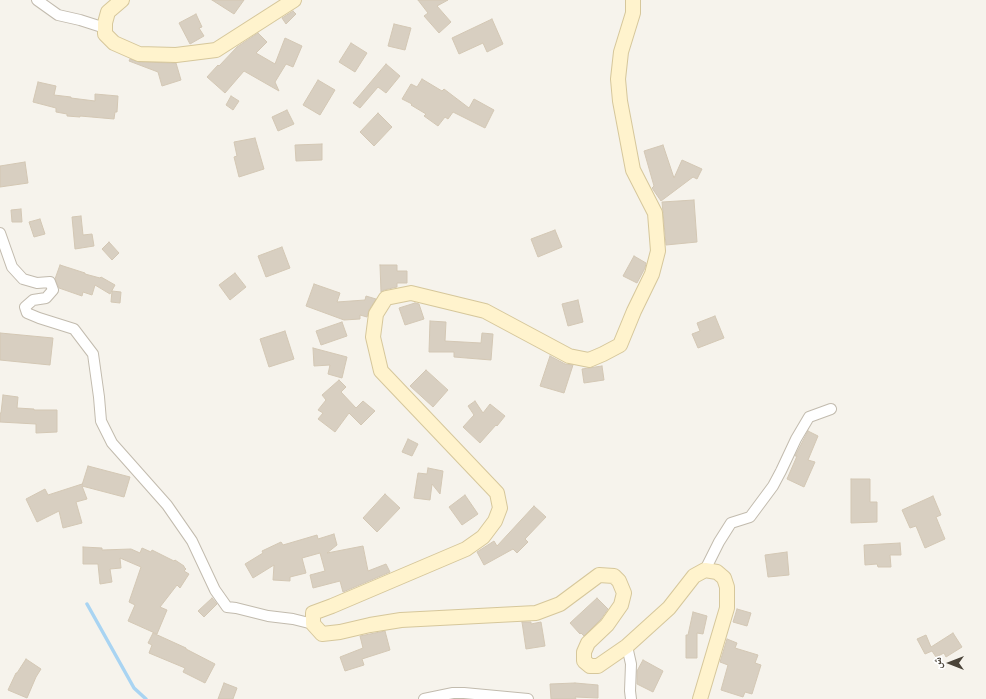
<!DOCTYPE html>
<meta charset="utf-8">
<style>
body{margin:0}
#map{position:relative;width:986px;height:699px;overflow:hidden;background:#f6f3ec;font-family:"Varela Round","Noto Naskh Arabic",sans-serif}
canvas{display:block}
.north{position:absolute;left:930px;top:643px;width:40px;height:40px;-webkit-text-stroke:3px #fff;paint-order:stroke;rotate:270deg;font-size:11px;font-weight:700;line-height:16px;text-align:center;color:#4b4439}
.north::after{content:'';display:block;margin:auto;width:14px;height:18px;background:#4b4439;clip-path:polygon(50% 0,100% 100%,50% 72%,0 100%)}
</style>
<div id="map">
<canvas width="986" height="699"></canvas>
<div class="north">ش</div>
</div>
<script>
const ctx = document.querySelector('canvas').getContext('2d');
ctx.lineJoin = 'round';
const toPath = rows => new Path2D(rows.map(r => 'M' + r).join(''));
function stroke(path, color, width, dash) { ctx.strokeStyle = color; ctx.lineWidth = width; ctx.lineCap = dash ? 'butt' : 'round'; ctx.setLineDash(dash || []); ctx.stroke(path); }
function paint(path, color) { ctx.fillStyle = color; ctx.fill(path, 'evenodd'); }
const stream = toPath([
 [87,604,134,688,146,699]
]);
const building = toPath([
 [212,0,244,0,234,14,212,0],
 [418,0,448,0,437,6,451,22,439,33,424,16,428,13,418,0],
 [293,11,296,14,286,24,282,18,293,11],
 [196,14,202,27,199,28,204,36,190,44,179,23,196,14],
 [492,19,503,44,487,52,483,43,459,54,452,38,492,19],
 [394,24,411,28,405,50,388,46,394,24],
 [258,33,267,42,256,53,275,64,285,38,302,46,293,67,286,64,275,82,279,91,244,71,225,93,207,77,218,65,219,66,237,47,258,33],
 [351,43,367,53,355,72,339,62,351,43],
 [130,59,139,62,176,63,181,80,162,86,158,72,129,61,130,59],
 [386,64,400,76,386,93,378,87,360,108,353,103,386,64],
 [422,79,442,91,444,89,469,108,474,99,494,110,485,128,453,112,448,119,445,117,438,126,424,116,426,114,411,105,412,104,402,99,411,84,417,87,422,79],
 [318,80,335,90,320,115,303,105,318,80],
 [38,82,56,86,54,95,71,97,71,98,95,101,95,94,118,96,117,112,115,112,114,119,80,116,80,117,67,116,67,114,56,112,56,108,33,102,38,82],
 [231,96,239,101,233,110,226,105,231,96],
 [287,110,294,124,278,131,272,117,287,110],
 [378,113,392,127,374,146,360,132,378,113],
 [255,138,264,169,239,177,234,157,237,156,234,142,255,138],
 [322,144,322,160,296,161,295,145,322,144],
 [663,145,674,178,682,160,702,169,697,179,693,177,661,201,652,188,654,186,644,151,663,145],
 [25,162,28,183,0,187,0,166,25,162],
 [694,200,697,242,666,245,663,212,662,202,694,200],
 [21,209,22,222,12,222,11,210,21,209],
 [81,216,83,235,92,234,94,246,75,249,72,217,81,216],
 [40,219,45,234,34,237,29,222,40,219],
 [555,230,562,247,538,257,531,239,555,230],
 [109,242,119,253,112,260,102,249,109,242],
 [282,247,290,268,266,277,258,256,282,247],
 [634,256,646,263,645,268,637,283,623,276,634,256],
 [60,265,85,273,85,274,100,278,101,277,115,285,110,294,95,285,92,295,83,292,82,296,59,288,55,279,60,265],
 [380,265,397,265,397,271,407,271,407,283,397,283,397,287,384,290,381,292,380,265],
 [235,273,246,287,230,300,219,285,235,273],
 [314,284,340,293,337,302,365,300,366,296,376,299,369,310,367,317,360,315,360,319,344,320,306,306,314,284],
 [112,291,121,292,120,303,111,302,112,291],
 [578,300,583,322,568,326,562,304,578,300],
 [415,303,419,304,424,319,405,325,399,308,415,303],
 [715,316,724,338,698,348,692,334,700,331,697,323,715,316],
 [430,321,446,322,445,341,481,343,482,333,493,334,491,360,454,357,454,352,429,352,430,321],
 [342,322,347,336,321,345,316,331,342,322],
 [285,331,294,359,269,367,260,339,285,331],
 [0,333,53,338,50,365,0,360,0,333],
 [313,348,347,357,342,378,328,374,330,365,314,366,313,348],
 [550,356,565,364,573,365,564,393,540,386,550,356],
 [602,366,604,380,584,383,582,369,602,366],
 [426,370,448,390,433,407,410,386,426,370],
 [339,380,346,387,341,392,356,408,363,401,375,411,361,425,349,413,335,432,318,419,323,413,318,410,326,400,322,395,339,380],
 [3,395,18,397,17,408,34,409,34,410,57,410,57,432,36,433,36,424,0,422,0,413,1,413,3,395],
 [475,401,483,413,490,404,505,416,497,426,496,425,480,443,463,427,474,415,468,406,475,401],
 [808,431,818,436,808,460,815,462,804,487,787,479,797,456,795,456,808,431],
 [408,439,418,444,412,456,402,452,408,439],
 [88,466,130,477,124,497,82,486,87,499,76,502,82,523,63,528,59,511,37,522,26,499,45,489,48,495,82,484,82,485,88,466],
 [428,468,443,471,440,494,432,484,430,500,414,498,418,473,427,474,428,468],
 [851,479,870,479,870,502,877,502,877,522,851,523,851,479],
 [385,494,400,508,377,532,363,518,385,494],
 [465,495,478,514,462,525,449,507,465,495],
 [933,496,941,515,936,517,945,539,925,548,916,526,910,528,902,510,933,496],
 [534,506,546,517,525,539,528,542,517,553,513,549,484,565,477,552,494,541,497,546,534,506],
 [334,534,337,545,327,553,363,546,368,571,386,564,390,572,343,592,340,581,313,588,310,575,325,571,320,553,302,558,306,573,290,577,290,581,273,580,274,565,253,578,245,564,263,553,262,551,281,542,283,545,317,535,318,539,334,534],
 [900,543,901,555,890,555,891,567,878,567,877,564,865,565,864,545,900,543],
 [83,547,102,548,102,550,131,549,140,553,142,548,151,552,152,550,174,561,175,560,184,566,184,567,186,569,184,571,189,574,180,588,177,585,160,607,167,610,157,634,128,621,135,605,129,602,141,567,120,558,121,568,110,569,112,582,100,584,98,564,83,564,83,547],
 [787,552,789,575,768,577,765,555,787,552],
 [212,598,217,604,204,617,198,611,212,598],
 [597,598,608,609,601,619,584,636,581,633,580,634,570,623,597,598],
 [737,609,751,613,747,626,733,622,737,609],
 [693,612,707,616,703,634,697,633,697,658,686,658,686,635,688,635,693,612],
 [522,622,531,622,531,624,541,622,545,646,526,649,522,622],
 [385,631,390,650,362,659,364,665,345,671,340,657,363,648,360,636,385,631],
 [153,633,186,648,186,649,215,664,205,683,183,672,185,668,149,653,152,645,148,643,153,633],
 [953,633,962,647,946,657,944,653,936,657,932,651,925,654,917,639,926,635,931,647,953,633],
 [727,639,737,643,735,648,758,655,755,663,761,665,752,694,745,692,743,697,721,690,728,665,720,662,727,639],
 [26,659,41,669,36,677,27,698,8,690,16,673,17,673,26,659],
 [643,660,663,671,653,692,637,684,637,671,643,660],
 [224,683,237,688,233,699,218,699,224,683],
 [575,683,598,685,598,698,575,697,576,699,551,699,550,684,575,683]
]);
const street = toPath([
 [37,0,58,15,80,20,105,28],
 [0,233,12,267,23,279,37,283,50,282,53,290,46,298,33,300,25,307,27,313,39,318,74,329,93,354,99,397,101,421,112,443,167,505,192,541,215,590,227,607,236,608,268,616,293,619,313,624],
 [705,570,719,542,731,523,750,517,773,486,781,471,796,439,809,417,831,409],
 [627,646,631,664,630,691,631,699],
 [424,699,453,693,464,693,528,699]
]);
const secondary = toPath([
 [122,0,108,12,105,23,105,34,114,43,139,54,176,55,216,50,294,0],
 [633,0,633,13,621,52,618,79,620,101,633,170,655,213,658,251,652,274,634,311,620,345,603,354,589,360,569,356,485,311,411,293,386,298,376,314,373,337,381,371,497,493,500,508,495,521,483,537,466,549,332,606,313,613,313,624,322,634,340,632,370,625,401,620,536,613,560,604,599,575,614,576,619,581,624,593,621,605,607,625,588,643,584,652,584,661,590,666,598,666,627,646,669,608,694,576,705,570,717,572,724,578,727,587,727,608,700,699]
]);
stroke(stream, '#a9d4f2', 3.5);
paint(building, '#d8cfc1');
stroke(building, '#d3c7b4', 1);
stroke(street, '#c2bbae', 12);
stroke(secondary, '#d6c79b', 16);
stroke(street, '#fff', 10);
stroke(secondary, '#fff3cd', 14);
</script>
